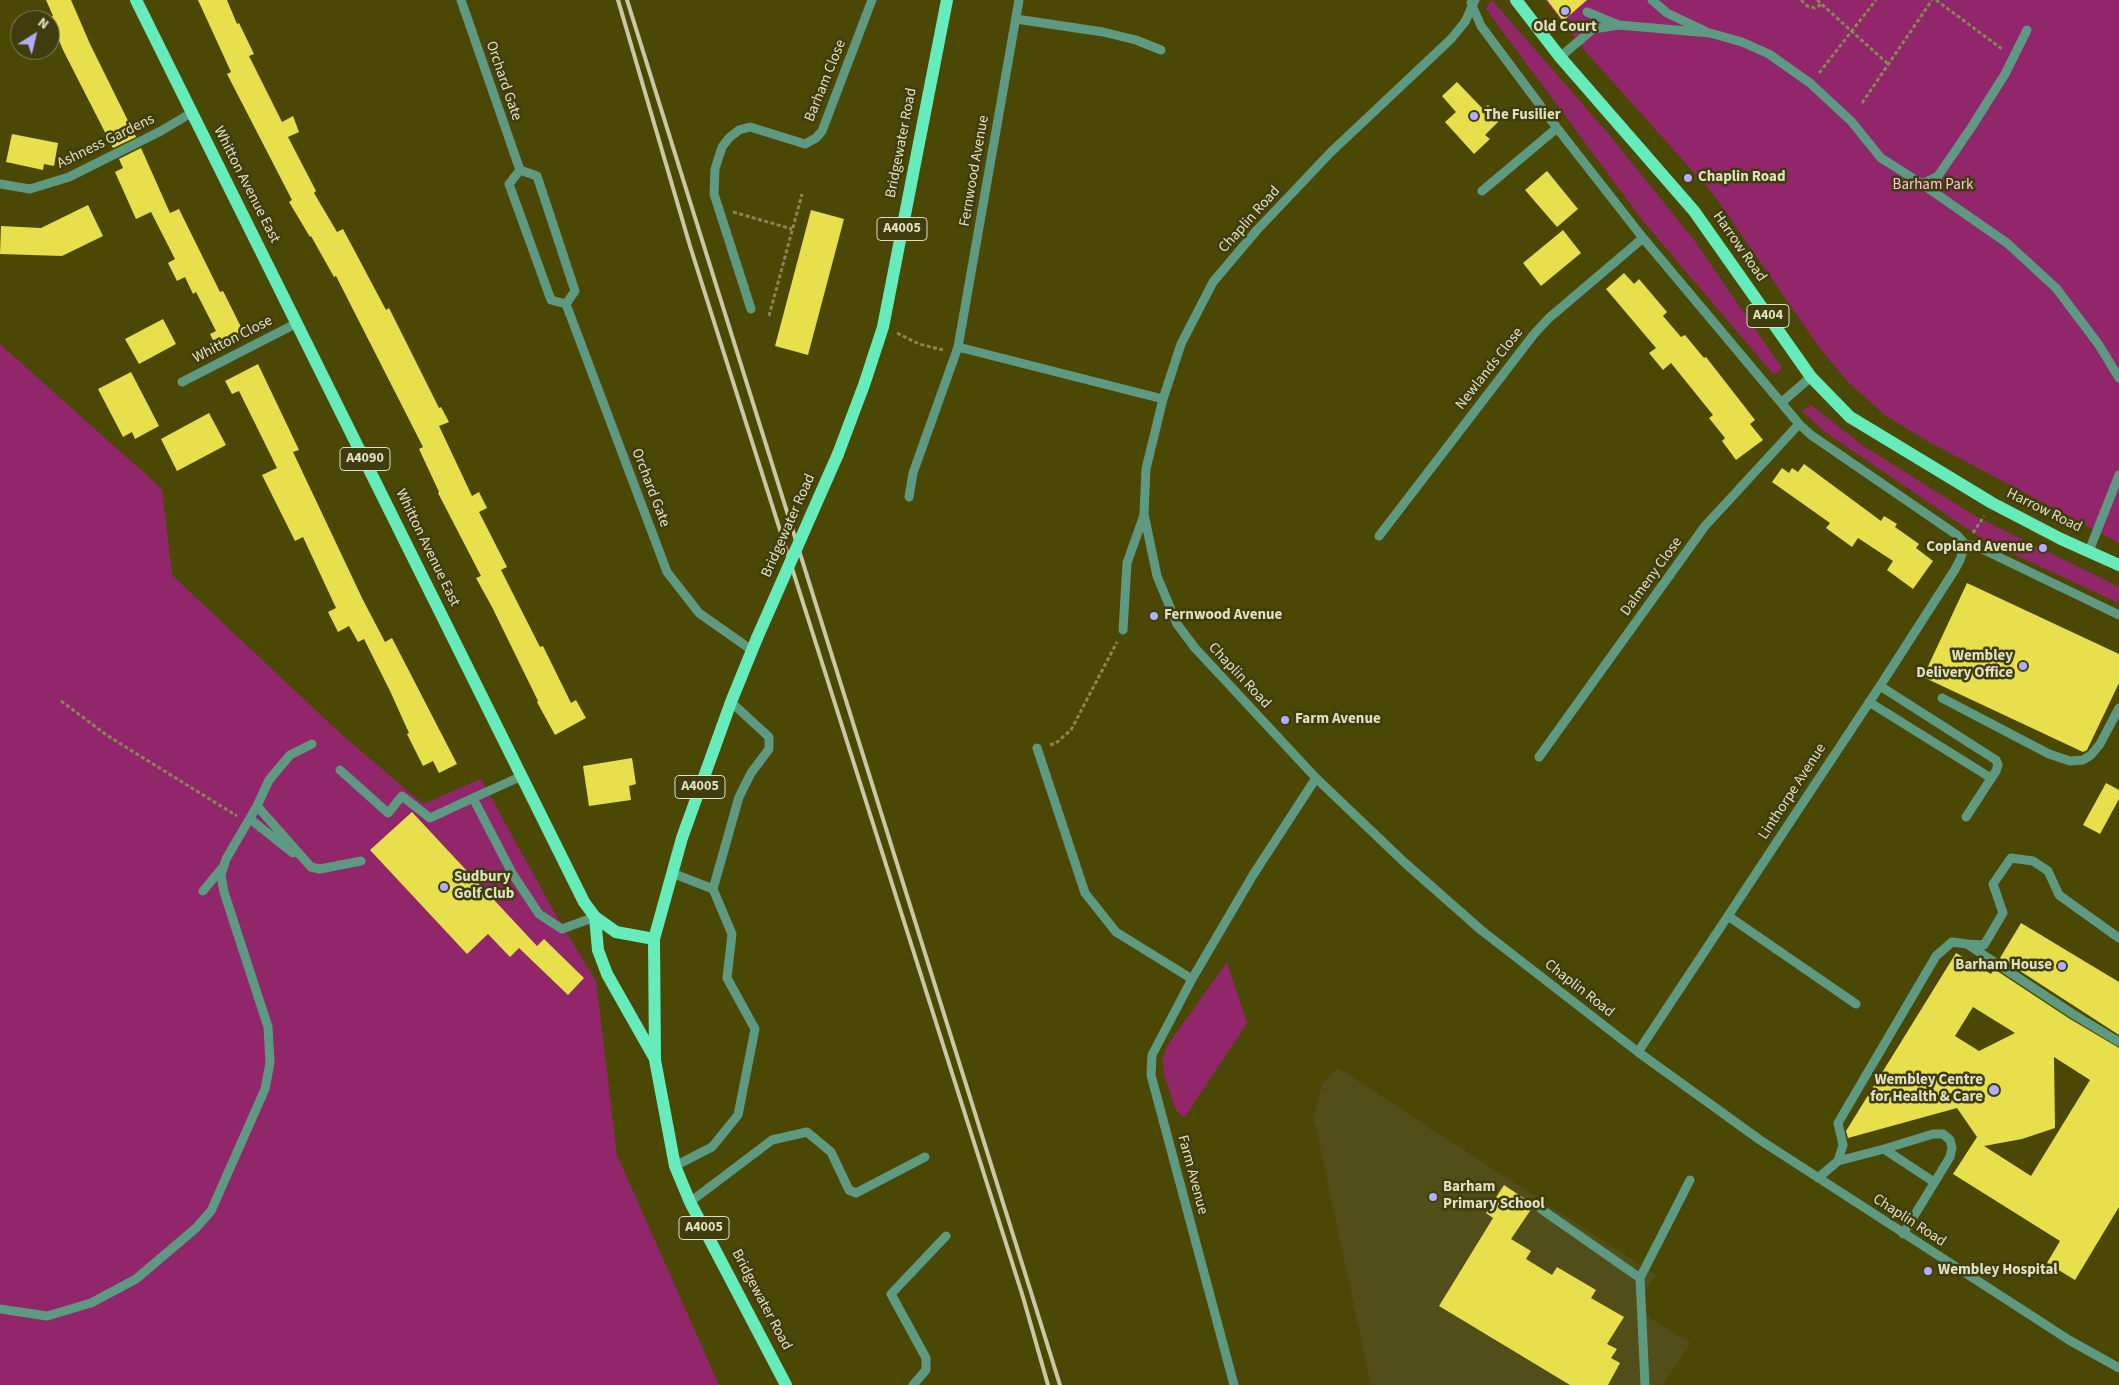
<!DOCTYPE html>
<style>
body{margin:0}
#map{position:relative;width:2119px;height:1385px;overflow:hidden;background:#4b4805;font-family:"Source Sans 3",sans-serif}
canvas{display:block}
.north{position:absolute;left:10px;top:10px;width:50px;height:50px;box-sizing:border-box;background:#3f3d0e;border:1px solid #807e56;border-radius:50%;rotate:36deg;font-size:14px;font-weight:700;line-height:20px;text-align:center;color:#e1e0c1}
.north::after{content:'';display:block;margin:auto;width:18px;height:22px;background:#b1adfa;clip-path:polygon(50% 0,100% 100%,50% 72%,0 100%)}
</style>
<div id="map">
<canvas width="2119" height="1385"></canvas>
<div class="north">N</div>
</div>
<script>
const ctx = document.querySelector('canvas').getContext('2d');
ctx.lineJoin = 'round';
function paint(path, color) { ctx.fillStyle = color; ctx.fill(path, 'evenodd'); }
const toPath = rows => new Path2D(rows.map(r => 'M' + r).join(''));
function stroke(path, color, width, dash) { ctx.strokeStyle = color; ctx.lineWidth = width; ctx.lineCap = dash ? 'butt' : 'round'; ctx.setLineDash(dash || []); ctx.stroke(path); }
function drawText(font, color, halo, rows, align = 'center') {
  ctx.font = font + ' "Source Sans 3",sans-serif'; ctx.lineWidth = 5; ctx.setLineDash([]); ctx.textBaseline = 'middle'; ctx.strokeStyle = halo; ctx.fillStyle = color; for (const [text, x, y, turn = 0] of rows) {
    ctx.save(); ctx.translate(x, y); ctx.rotate((+turn || 0) * Math.PI / 180); ctx.textAlign = isNaN(turn) ? turn : align; if (halo) ctx.strokeText(text, 0, 0); ctx.fillText(text, 0, 0); ctx.restore();
  }
}
const built = toPath([
 [1338,1068,1656,1275,1635,1309,1691,1343,1663,1385,1371,1385,1314,1118,1322,1084]
]);
const green = toPath([
 [1492,0,1611,137,1694,240,1782,368,1774,375,1643,221,1486,9],
 [1545,0,2119,0,2119,543,1929,442,1885,415,1848,382,1819,347,1714,195,1587,53],
 [0,344,162,489,172,575,341,734,423,804,481,779,553,910,596,981,617,1155,719,1385,0,1385],
 [1811,405,1862,445,1975,516,2119,587,2119,603,1987,542,1825,432,1802,411],
 [1227,962,1247,1023,1184,1118,1176,1110,1165,1078,1162,1061,1167,1046]
]);
const building = toPath([
 [46,0,71,0,90,44,136,137,113,148,64,52,49,18,53,16],
 [198,0,227,0,237,24,239,23,254,54,249,56,282,122,293,116,299,132,288,137,316,191,314,193,337,232,343,229,386,310,389,308,439,408,441,407,449,422,439,426,472,496,479,492,487,508,479,512,507,567,501,570,540,647,543,646,571,703,576,700,586,718,555,735,537,702,538,701,492,607,476,578,481,576,438,493,439,492,419,449,423,447,336,276,334,277,311,236,310,237,289,202,292,200,227,74,231,72],
 [1547,0,1587,0,1563,21],
 [1457,82,1483,109,1488,105,1501,119,1485,135,1490,139,1474,154,1445,122,1456,112,1442,96],
 [12,134,58,143,54,166,44,164,43,170,6,162],
 [141,148,170,213,179,209,220,292,223,291,245,335,217,348,210,334,216,331,196,292,193,294,185,277,177,281,168,263,175,259,151,212,136,219,115,172,123,168,119,159],
 [1547,171,1578,209,1557,227,1525,190],
 [88,205,103,236,62,256,0,254,1,226,41,228],
 [811,210,844,219,808,355,775,346],
 [1563,230,1581,253,1541,286,1523,263],
 [1624,273,1634,284,1639,279,1667,312,1663,316,1681,337,1685,335,1704,358,1706,357,1755,420,1750,424,1763,440,1736,460,1722,441,1725,438,1709,418,1713,415,1671,363,1663,370,1649,353,1656,348,1606,289],
 [163,319,176,344,139,364,125,339],
 [258,364,299,450,293,452,363,600,385,642,392,638,457,764,439,773,433,761,423,766,407,734,409,733,390,691,364,639,358,642,349,626,338,632,328,612,336,608,303,537,295,541,262,475,277,468,239,391,232,394,225,381],
 [131,372,159,426,135,439,132,432,123,437,98,389],
 [209,413,226,445,177,471,161,439],
 [1804,464,1881,521,1884,516,1897,524,1895,527,1919,544,1916,548,1933,561,1913,589,1887,570,1893,561,1858,538,1852,547,1826,528,1830,523,1772,482,1782,468,1789,473,1792,468,1798,472],
 [1967,583,2119,654,2119,683,2087,750,2083,752,1923,677],
 [632,758,636,784,629,786,631,800,589,806,583,766],
 [2106,783,2119,790,2119,799,2100,834,2083,825],
 [412,812,537,946,544,939,584,978,568,995,519,948,510,957,488,934,467,954,370,850],
 [2021,923,2119,982,2119,1035,2000,958],
 [1956,953,1991,974,1994,969,2070,1019,2119,1048,2119,1207,2075,1280,2047,1263,2060,1241,1953,1174,1977,1137,1957,1108,1848,1138,1846,1131],
 [1973,1007,2015,1033,1979,1051,1955,1036],
 [2054,1057,2090,1080,2031,1176,1984,1146,2022,1139,2055,1128],
 [1504,1185,1534,1205,1511,1239,1531,1251,1526,1259,1552,1275,1557,1267,1596,1290,1591,1298,1624,1317,1607,1344,1617,1349,1611,1358,1620,1363,1608,1385,1570,1385,1439,1306,1493,1218,1486,1213]
]);
const path = toPath([
 [1801,0,1807,6,1815,8,1822,4],
 [1817,0,1888,64],
 [1936,0,2002,49],
 [1819,73,1876,0],
 [1862,103,1932,0],
 [733,212,792,229],
 [769,316,802,194],
 [897,333,919,344,943,350],
 [1973,533,1984,516],
 [61,701,108,736,237,816],
 [1050,745,1056,743,1071,730,1117,642]
]);
const minor = toPath([
 [461,0,520,170],
 [1475,0,1465,22,1451,39,1331,152,1257,230,1213,282,1181,344,1163,399,1146,469,1144,514,1157,576,1177,624,1195,648,1316,778,1405,863,1481,930,1638,1052,1760,1140,2069,1340,2119,1368],
 [1652,0,1667,13,1705,31],
 [1471,3,1481,26,1557,128,1643,238,1799,424,1811,435,1957,535,1965,544],
 [1587,12,1616,24],
 [1016,19,1103,32,1136,40,1161,50],
 [1560,57,1593,29,1619,25,1710,33,1742,42,1769,54,1810,83,1851,121,1881,158,1922,184,2007,243,2056,288,2099,345,2119,378],
 [520,170,509,184,551,300,566,304],
 [520,170,537,176,575,291,566,304],
 [0,184,30,189,69,177,161,131,191,113],
 [1922,184,1938,176,1971,128,2005,74,2027,30],
 [1482,191,1557,128],
 [566,304,667,572,699,613,753,651],
 [751,309,714,194,715,169,722,147,729,138,739,130,750,127,805,144,816,138,822,131,872,0],
 [958,347,1163,399],
 [182,382,297,323],
 [1782,402,1811,377],
 [909,497,913,473,958,347,1019,0],
 [1379,536,1534,334,1549,318,1643,238],
 [1965,544,1978,547,2119,615],
 [2089,551,2119,475],
 [1123,630,1127,563,1144,515],
 [1880,686,1996,760,1998,765,1996,771,1966,817],
 [1942,698,2049,754,2070,761,2083,760,2091,755,2100,744,2119,708],
 [1869,702,1991,778],
 [312,744,290,755,269,780,257,806,311,867,320,869,361,861],
 [1037,748,1085,893,1116,932,1192,979],
 [1539,757,1705,526,1799,424],
 [340,770,388,813,402,796,430,818,473,798],
 [522,776,473,798,512,873,539,914,562,929,595,917],
 [250,819,293,853],
 [672,873,713,889],
 [203,891,222,868],
 [1728,916,1856,1004],
 [1967,944,1984,945,2003,913,1993,884,2011,858,2033,861,2048,871,2059,895,2119,938],
 [1638,1052,1880,686,1954,571,1960,560,1965,544],
 [1884,1149,1934,1182],
 [1838,1161,1843,1145,1838,1123,1936,956,1952,942,1967,944,2073,1014,2119,1042],
 [675,1166,712,1147,738,1115,755,1029,727,978,732,934,713,889,739,797,751,773,769,749,769,737,731,702],
 [1818,1178,1838,1161,1884,1149,1933,1134,1943,1134,1950,1140,1952,1148,1950,1157,1903,1234],
 [690,1202,772,1140,807,1132,831,1152,849,1190,856,1193,925,1157],
 [1541,1209,1640,1278,1645,1385],
 [1640,1278,1690,1180],
 [0,1309,47,1316,91,1303,136,1279,196,1228,211,1211,265,1089,270,1063,268,1027,224,892,221,875,226,859,257,806],
 [913,1385,926,1370,926,1358,891,1294,946,1236],
 [1234,1385,1151,1075,1152,1055,1192,979,1253,875,1316,778]
]);
const major = toPath([
 [136,0,584,902,595,917,616,932,654,939],
 [1516,0,1560,57,1694,211,1811,377,1850,417,1992,503,2061,539,2119,565],
 [838,454,864,385,883,327,947,0],
 [757,638,731,702,682,838,654,939,655,1060,675,1166,690,1202,786,1385],
 [595,917,598,950,607,974,654,1057]
]);
const rail = toPath([
 [618,0,690,246,1023,1297,1048,1385],
 [627,0,1060,1385]
]);
const majorBridge = toPath([
 [757,638,838,454]
]);
const markers = [
 [1565,11,5,"#b1adfa"],
 [1474,116,5,"#b1adfa"],
 [1688,178,5,"#b1adfa"],
 [2043,548,5,"#b1adfa"],
 [1154,616,5,"#b1adfa"],
 [2023,666,5,"#b1adfa"],
 [1285,720,5,"#b1adfa"],
 [444,887,5,"#b1adfa"],
 [2062,966,5,"#b1adfa"],
 [1994,1090,6,"#b1adfa"],
 [1433,1197,5,"#b1adfa"],
 [1928,1271,5,"#b1adfa"]
];
const shields = [
 [902,229,50],
 [1768,316,42],
 [365,459,50],
 [700,787,50],
 [704,1228,50]
];
const shieldNames = [
 ["A4005",902,229],
 ["A404",1768,316],
 ["A4090",365,459],
 ["A4005",700,787],
 ["A4005",704,1228]
];
const poiNames = [
 ["Old Court",1565,28,"center"],
 ["The Fusilier",1484,116],
 ["Chaplin Road",1698,178],
 ["Copland Avenue",2033,548,"right"],
 ["Fernwood Avenue",1164,616],
 ["Wembley",2013,657,"right"],
 ["Delivery Office",2013,674,"right"],
 ["Farm Avenue",1295,720],
 ["Sudbury",454,878],
 ["Golf Club",454,895],
 ["Barham House",2052,966,"right"],
 ["Wembley Centre",1983,1081,"right"],
 ["for Health & Care",1983,1098,"right"],
 ["Barham",1443,1188],
 ["Primary School",1443,1205],
 ["Wembley Hospital",1938,1271]
];
const streetNames = [
 ["Orchard Gate",503,81,71],
 ["Barham Close",826,81,-68],
 ["Ashness Gardens",106,142,-26],
 ["Bridgewater Road",902,143,-79],
 ["Fernwood Avenue",975,171,-80],
 ["Whitton Avenue East",246,185,63],
 ["Chaplin Road",1250,220,-48],
 ["Harrow Road",1739,247,55],
 ["Whitton Close",233,340,-27],
 ["Newlands Close",1490,369,-52],
 ["Orchard Gate",650,488,69],
 ["Harrow Road",2044,511,26],
 ["Bridgewater Road",789,526,-66],
 ["Whitton Avenue East",427,548,64],
 ["Dalmeny Close",1652,577,-54],
 ["Chaplin Road",1239,676,47],
 ["Linthorpe Avenue",1793,792,-57],
 ["Chaplin Road",1579,989,38],
 ["Farm Avenue",1192,1175,75],
 ["Chaplin Road",1909,1221,33],
 ["Bridgewater Road",761,1300,62]
];
const parkNames = [
 ["Barham Park",1933,186]
];
paint(built, '#514e19');
paint(green, '#91266a');
paint(building, '#e7df4c');
stroke(path, '#888652', 3, [4, 2.5]);
stroke(minor, '#5e9a81', 9);
stroke(major, '#66ecbb', 12);
stroke(rail, '#c9c8a3', 4);
stroke(majorBridge, '#66ecbb', 12);
for (const [x, y, r, color] of markers) { const dot = new Path2D(); dot.arc(x, y, r, 0, 2 * Math.PI); ctx.fillStyle = color; ctx.fill(dot); stroke(dot, '#3f3d0e', 2); }
for (const [x, y, w] of shields) { const box = new Path2D(); box.roundRect(x - w / 2, y - 11.5, w, 23, 4); ctx.fillStyle = '#3f3d0e'; ctx.fill(box); stroke(box, '#e1e0c1', 1); }
drawText('bold 14px', '#e1e0c1', null, shieldNames);
drawText('bold 15px', '#e1e0c1', '#3f3d0e', poiNames, 'left');
drawText('15px', '#e1e0c1', '#3f3d0e', streetNames);
drawText('15px', '#fec4e2', '#3f3d0e', parkNames);
</script>
